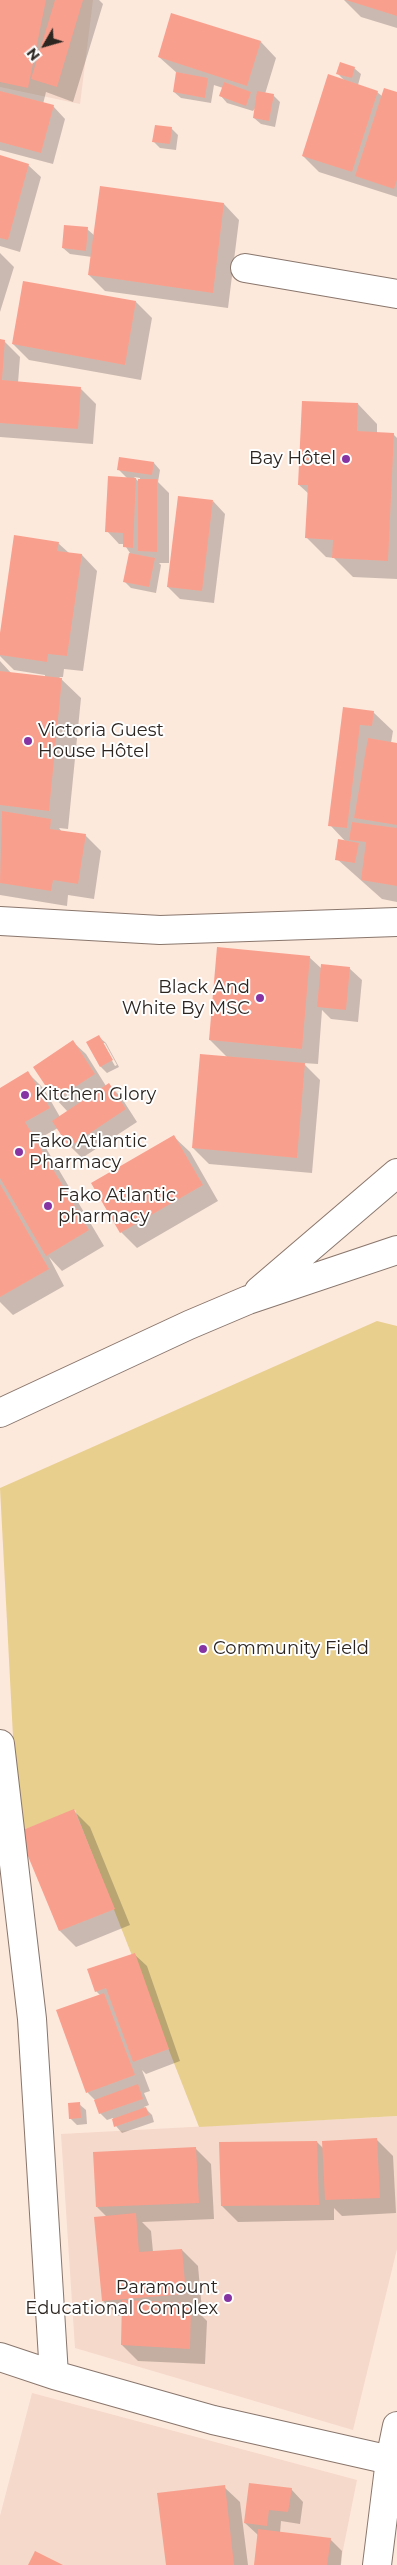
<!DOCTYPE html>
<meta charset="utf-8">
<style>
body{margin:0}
#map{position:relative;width:397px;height:2565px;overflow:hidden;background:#fde8dc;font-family:Montserrat,sans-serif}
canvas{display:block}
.north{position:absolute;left:20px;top:20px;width:50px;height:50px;-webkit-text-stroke:4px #fff;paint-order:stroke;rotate:232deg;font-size:14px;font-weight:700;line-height:20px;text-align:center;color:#2c2520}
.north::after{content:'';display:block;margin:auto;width:18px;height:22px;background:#2c2520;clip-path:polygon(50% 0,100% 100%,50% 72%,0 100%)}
</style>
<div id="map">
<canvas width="397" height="2565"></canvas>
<div class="north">N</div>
</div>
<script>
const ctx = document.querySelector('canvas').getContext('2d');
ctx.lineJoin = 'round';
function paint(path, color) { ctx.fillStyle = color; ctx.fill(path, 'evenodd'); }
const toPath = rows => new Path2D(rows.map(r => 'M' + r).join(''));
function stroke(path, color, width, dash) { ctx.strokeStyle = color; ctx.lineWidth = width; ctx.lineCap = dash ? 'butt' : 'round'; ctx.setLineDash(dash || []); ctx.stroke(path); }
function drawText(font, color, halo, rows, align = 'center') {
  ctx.font = font + ' Montserrat,sans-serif'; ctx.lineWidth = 4; ctx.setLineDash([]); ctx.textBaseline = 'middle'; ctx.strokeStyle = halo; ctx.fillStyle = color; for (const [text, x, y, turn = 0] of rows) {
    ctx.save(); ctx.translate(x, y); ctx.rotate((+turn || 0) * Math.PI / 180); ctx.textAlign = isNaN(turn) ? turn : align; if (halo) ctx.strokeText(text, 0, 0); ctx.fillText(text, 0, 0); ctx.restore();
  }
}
const built = toPath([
 [0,0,93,0,80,104,0,87],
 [397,2116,397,2249,353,2430,75,2348,61,2134],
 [32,2393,357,2480,340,2565,0,2565,0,2516]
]);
const green = toPath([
 [377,1321,397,1326,397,2116,199,2127,75,1810,18,1832,0,1488]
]);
const shadow = toPath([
 [0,0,99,0,103,4,73,102,46,92,43,104,53,106,65,119,53,164,0,150],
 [344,0,397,0,397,28,361,17],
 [172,15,261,42,276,58,265,94,273,95,280,102,275,127,261,124,254,118,256,107,253,111,227,103,221,96,223,88,214,85,211,103,181,98,174,92,177,73,159,57],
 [354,68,361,74,358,85,377,92,382,96,397,93,397,197,319,172,303,156,345,81,337,73],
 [171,128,178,135,176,150,160,148,154,142],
 [0,157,28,165,41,177,20,252,0,246],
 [224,204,239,220,228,308,105,291,89,275,92,257,70,254,63,248,87,229,95,236],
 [0,253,14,267,0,312],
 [136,302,152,318,141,380,29,360,13,344],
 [0,340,4,341,20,357,18,383,80,388,96,404,93,444,0,437],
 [358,404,377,424,377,433,393,434,397,438,397,579,353,577,334,558,326,557,307,538,309,494,299,485],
 [154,463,160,470,158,482,169,493,169,563,159,563,161,565,156,593,131,588,125,582,130,553,124,544,119,544,107,531,127,478,119,470],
 [134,477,140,478,140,483],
 [213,501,225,514,214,603,180,599,168,587],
 [58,543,69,553,82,555,97,571,83,671,64,669,63,677,59,677,81,698,68,829,59,828,62,832,85,835,101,851,94,899,68,895,67,906,0,895,0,661,12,674,45,677,45,675,14,670,0,656,0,642],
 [344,708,373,712,393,731,391,743,397,744,397,902,382,899,337,859,346,842,330,825],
 [309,957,322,969,349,968,362,980,358,1022,331,1019,322,1010,318,1064,303,1063,320,1080,312,1173,209,1164,193,1148,228,1058,210,1040],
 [99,1037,106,1043,119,1067,107,1073,101,1067],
 [102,1043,105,1043,117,1065,115,1066],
 [73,1042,86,1054,106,1086,109,1085,121,1097,137,1122,82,1158,70,1146,58,1128,40,1138,104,1246,62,1271,49,1257,64,1286,13,1315,0,1302,0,1089,28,1073,44,1089,60,1117,68,1112,56,1099,35,1067],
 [174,1137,190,1152,218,1201,137,1248,121,1232],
 [74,1811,90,1827,130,1925,76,1947,60,1931],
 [134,1954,147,1966,180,2061,146,2074,142,2070,150,2091,144,2093,149,2105,144,2107,152,2115,154,2122,122,2133,116,2126,113,2118,107,2120,100,2113,96,2101,88,2093,57,2011,100,1995,96,1991],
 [79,2104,86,2110,87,2124,77,2125,70,2118],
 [377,2140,393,2156,396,2213,342,2216,334,2208,334,2220,238,2222,222,2206,317,2142,323,2148],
 [195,2148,211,2164,214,2219,142,2222,151,2231,153,2252,182,2250,198,2266,202,2310,196,2310,207,2321,205,2364,138,2361,122,2345,123,2316,119,2316,103,2301,107,2217,97,2207],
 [224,2487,240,2502,248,2565,167,2565],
 [291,2489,303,2502,300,2524,281,2521,280,2533,330,2539,342,2551,341,2565,256,2565,258,2535,245,2523]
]);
const building = toPath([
 [0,0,46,0,28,88,0,82],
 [55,0,83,0,57,87,31,79],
 [346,0,397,0,397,16],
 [171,13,261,41,247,86,158,57],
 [340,62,355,67,352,78,336,74],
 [176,72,208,78,205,98,173,92],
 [328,74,378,91,352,172,302,156],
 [224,82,251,92,246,106,219,96],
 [384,88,397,92,397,180,394,189,355,176],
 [0,91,54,105,41,153,0,142],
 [257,91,274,94,269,121,253,118],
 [155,125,172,127,170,144,152,142],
 [0,155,29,164,8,240,0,238],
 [100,186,224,203,213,293,88,275],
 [64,225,88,227,86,251,62,248],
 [23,281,136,301,125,365,12,344],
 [0,339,5,340,2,380,81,387,78,429,0,423],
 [302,401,358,403,357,431,394,433,388,561,332,558,333,540,305,538,308,485,298,485],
 [119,457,154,462,152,475,117,470],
 [108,476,136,478,133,548,123,547,123,533,105,532],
 [138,479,157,479,157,552,138,551],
 [178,496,213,500,202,591,167,587],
 [14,535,59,542,57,551,82,554,67,656,48,654,47,662,0,655,0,633],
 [129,553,155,558,149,587,123,582],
 [0,671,62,678,49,811,0,805],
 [343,707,374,711,372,726,360,725,347,828,328,826],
 [368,738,397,743,397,825,354,818],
 [2,811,51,819,50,829,86,834,78,884,53,880,51,891,0,883],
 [352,822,397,828,397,886,361,880,366,842,349,840],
 [338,839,359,843,355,863,335,860],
 [217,947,310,956,302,1049,209,1040],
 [321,964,350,967,346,1010,317,1007],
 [99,1035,113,1060,100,1067,86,1042],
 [73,1040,95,1074,55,1100,33,1067],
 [200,1054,305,1063,297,1158,192,1148],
 [28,1071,50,1108,25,1122,89,1230,46,1256,0,1178,0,1088],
 [109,1083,126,1109,69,1147,52,1121],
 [174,1135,203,1185,120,1233,91,1183],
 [0,1184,49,1269,0,1297],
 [74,1809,115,1909,59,1931,18,1832],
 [135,1953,169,2049,133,2062,106,1988,95,1992,87,1969],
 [104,1993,135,2075,86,2093,56,2010],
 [138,2084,143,2099,99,2114,94,2100],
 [80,2102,81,2118,69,2119,68,2103],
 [146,2107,149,2115,114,2127,112,2119],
 [377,2138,380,2198,325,2200,322,2141],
 [317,2141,319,2205,221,2206,219,2142],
 [196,2147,199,2203,96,2207,93,2152],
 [136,2213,139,2252,182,2249,186,2294,102,2301,94,2217],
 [122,2300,191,2303,190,2349,121,2345],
 [249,2483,292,2488,288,2512,269,2510,267,2526,244,2523],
 [225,2485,234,2565,166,2565,157,2493],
 [258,2529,331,2538,327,2565,254,2565],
 [35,2551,63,2565,28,2565]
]);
const street = toPath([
 [245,268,397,294],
 [0,921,160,930,397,922],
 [0,1744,32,2019,54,2375,213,2420,390,2460],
 [0,2357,54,2375]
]);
const highway = toPath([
 [259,1291,397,1173],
 [0,1413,189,1325,248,1300,397,1250],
 [377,2565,390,2460,397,2426]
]);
const markers = [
 [346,459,5,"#8634a3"],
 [28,741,5,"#8634a3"],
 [260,998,5,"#8634a3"],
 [25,1095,5,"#8634a3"],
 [19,1152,5,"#8634a3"],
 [48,1206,5,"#8634a3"],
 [203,1649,5,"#8634a3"],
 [228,2298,5,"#8634a3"]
];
const poiNames = [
 ["Bay Hôtel",336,459,"right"],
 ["Victoria Guest",38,731],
 ["House Hôtel",38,752],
 ["Black And",250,988,"right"],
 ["White By MSC",250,1009,"right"],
 ["Kitchen Glory",35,1095],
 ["Fako Atlantic",29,1142],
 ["Pharmacy",29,1163],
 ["Fako Atlantic",58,1196],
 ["pharmacy",58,1217],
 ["Community Field",213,1649],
 ["Paramount",218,2288,"right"],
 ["Educational Complex",218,2309,"right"]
];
paint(built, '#f5d9ca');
paint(green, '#e8cf8e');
paint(shadow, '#0003');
paint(building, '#f99f8d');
stroke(street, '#89766c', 30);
stroke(highway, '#89766c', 30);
stroke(street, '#fff', 28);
stroke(highway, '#fff', 28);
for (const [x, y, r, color] of markers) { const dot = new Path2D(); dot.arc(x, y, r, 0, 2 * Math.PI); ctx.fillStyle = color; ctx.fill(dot); stroke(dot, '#fff', 2); }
drawText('18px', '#2c2520', '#fff', poiNames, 'left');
</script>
